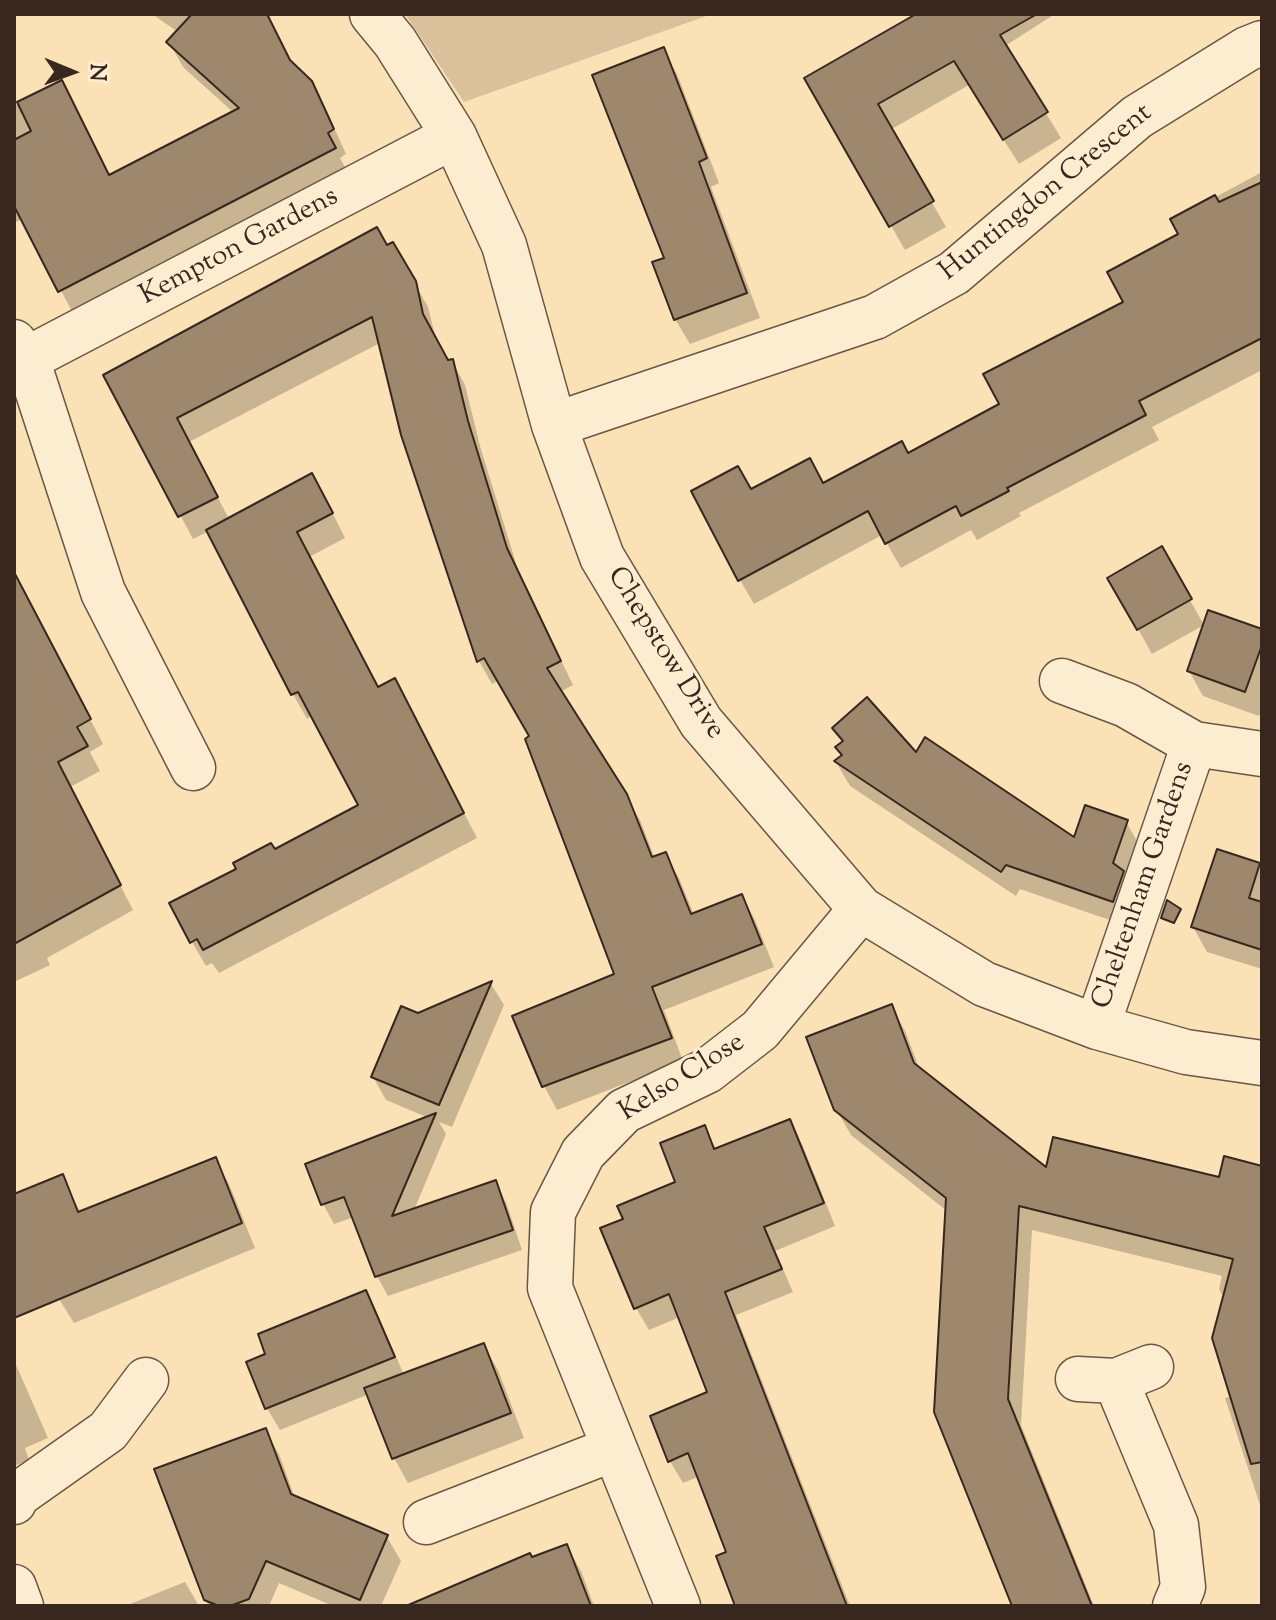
<!DOCTYPE html>
<style>
body{margin:0}
#map{position:relative;width:1276px;height:1620px;overflow:hidden;background:#fbe1b6;font-family:"Sorts Mill Goudy",serif}
canvas{display:block}
.frame{position:absolute;inset:0;border:16px solid #38271e;pointer-events:none}
.north{position:absolute;left:32px;top:32px;width:80px;height:80px;-webkit-text-stroke:6px #fcecd0;paint-order:stroke;rotate:91deg;font-size:22px;font-weight:700;line-height:32px;text-align:center;color:#38271e}
.north::after{content:'';display:block;margin:auto;width:28px;height:36px;background:#38271e;clip-path:polygon(50% 0,100% 100%,50% 72%,0 100%)}
</style>
<div id="map">
<canvas width="1276" height="1620"></canvas>
<div class="frame"></div>
<div class="north">N</div>
</div>
<script>
const ctx = document.querySelector('canvas').getContext('2d');
ctx.lineJoin = 'round';
function paint(path, color) { ctx.fillStyle = color; ctx.fill(path, 'evenodd'); }
const toPath = rows => new Path2D(rows.map(r => 'M' + r).join(''));
function stroke(path, color, width, dash) { ctx.strokeStyle = color; ctx.lineWidth = width; ctx.lineCap = dash ? 'butt' : 'round'; ctx.setLineDash(dash || []); ctx.stroke(path); }
function drawText(font, color, halo, rows, align = 'center') {
  ctx.font = font + ' "Sorts Mill Goudy",serif'; ctx.lineWidth = 6; ctx.setLineDash([]); ctx.textBaseline = 'middle'; ctx.strokeStyle = halo; ctx.fillStyle = color; for (const [text, x, y, turn = 0] of rows) {
    ctx.save(); ctx.translate(x, y); ctx.rotate((+turn || 0) * Math.PI / 180); ctx.textAlign = isNaN(turn) ? turn : align; if (halo) ctx.strokeText(text, 0, 0); ctx.fillText(text, 0, 0); ctx.restore();
  }
}
const green = toPath([
 [405,14,712,14,464,102]
]);
const shadow = toPath([
 [152,14,265,14,292,65,310,83,325,108,346,154,340,158,348,173,74,315,23,219,14,223,14,106,61,82,110,177,234,113,183,67,169,42,178,32],
 [921,14,1055,14,1005,46,1061,138,1019,164,969,85,890,130,946,227,905,250,807,79],
 [663,50,677,74,719,183,711,187,760,318,690,344,675,319,667,259],
 [1262,172,1262,370,1152,427,1159,440,1019,513,1021,516,977,540,971,530,901,568,882,535,754,604,740,580,751,492,824,485,908,455,1002,405,1126,303,1180,235,1173,220],
 [387,248,406,268,428,307,436,340,448,362,452,361,465,385,480,446,519,573,573,685,560,692,640,820,655,859,665,855,679,878,694,915,742,896,755,920,774,967,664,1010,683,1061,557,1110,544,1086,515,1017,616,975,532,737,499,680,492,684,479,661,403,434,380,343,189,442,229,519,326,500,345,538,309,557,378,689,408,705,477,838,219,973,212,963,206,966,192,942,274,852,360,806,313,715,307,719,293,694,209,531,193,539,106,376],
 [1161,549,1204,625,1152,654,1110,579],
 [14,573,103,744,90,752,100,771,57,794,14,714],
 [1262,631,1262,706,1259,716,1203,696,1189,671],
 [835,729,916,755,1075,840,1126,822,1140,846,1127,926,1020,889,1016,896,850,786,836,762,843,757,837,747,843,743],
 [85,817,133,910,47,958,50,965,14,982,14,883],
 [1218,852,1262,866,1262,969,1207,952,1193,927],
 [491,984,504,1005,452,1127,439,1122,446,1134,414,1210,495,1183,506,1202,522,1250,388,1296,377,1276,354,1217,334,1224,323,1204,308,1165,429,1118,386,1100,373,1077,418,1015],
 [891,1006,905,1031,920,1070,1047,1170,1220,1179,1262,1168,1262,1511,1225,1398,1232,1396,1224,1298,1219,1289,1222,1276,1032,1230,1021,1425,1094,1606,1014,1606,947,1211,851,1135,836,1109],
 [789,1122,802,1144,835,1226,775,1251,793,1292,736,1315,850,1606,751,1606,700,1476,683,1483,670,1461,709,1393,680,1317,649,1330,636,1308,625,1220,678,1183,704,1128,717,1150],
 [215,1160,229,1184,255,1248,74,1323,59,1299,62,1177,81,1213],
 [365,1292,378,1315,404,1375,483,1345,498,1370,524,1438,408,1483,394,1458,369,1394,280,1430,267,1408,268,1355],
 [14,1360,48,1438,25,1448,29,1460,14,1466],
 [265,1430,279,1454,295,1498,387,1537,401,1561,381,1606,333,1606,279,1583,269,1606,209,1606,205,1599],
 [567,1546,581,1571,594,1606,422,1606],
 [185,1582,199,1606,125,1606]
]);
const building = toPath([
 [192,14,267,14,290,60,312,81,334,129,328,133,336,148,58,292,14,206,14,140,31,131,17,102,62,80,109,175,239,108,166,42,192,14],
 [916,14,1037,14,1000,35,1048,112,1003,140,954,61,878,104,934,201,889,227,804,78,916,14],
 [664,47,707,158,699,162,747,293,674,320,652,262,664,258,592,75,664,47],
 [1262,182,1262,338,1139,401,1146,415,1007,488,1009,491,961,516,956,506,885,544,868,511,738,581,691,491,738,466,751,489,810,458,823,483,902,441,908,453,999,404,983,374,1123,302,1107,272,1178,234,1170,219,1215,195,1219,202,1262,182],
 [377,227,387,245,393,242,416,281,423,314,448,360,453,359,468,421,507,548,561,661,547,668,627,794,652,857,666,852,691,914,742,894,762,944,652,987,672,1038,542,1087,512,1016,614,974,525,739,529,736,484,658,477,662,401,435,372,317,177,418,218,497,178,517,103,375,377,227],
 [312,473,333,513,297,532,378,687,395,678,464,813,203,950,197,939,190,943,169,903,236,869,233,863,271,843,275,849,358,805,298,692,291,695,206,530,312,473],
 [1162,546,1192,599,1137,630,1107,578,1162,546],
 [14,572,91,719,77,727,88,746,58,762,121,885,14,944,14,572],
 [1208,610,1262,629,1262,645,1245,692,1187,671,1208,610],
 [867,697,916,752,925,737,1074,837,1085,805,1128,820,1113,863,1124,871,1113,902,1006,865,1001,872,834,761,842,755,835,747,843,741,832,728,867,697],
 [1217,849,1260,863,1249,898,1262,902,1262,950,1191,927,1217,849],
 [1167,900,1181,909,1174,923,1161,918,1167,900],
 [492,981,439,1105,371,1077,401,1006,418,1013,492,981],
 [892,1004,914,1063,1046,1167,1053,1137,1219,1177,1224,1156,1262,1166,1262,1462,1251,1464,1212,1338,1233,1259,1019,1206,1008,1399,1092,1606,1012,1606,934,1412,946,1198,834,1110,806,1037,892,1004],
 [436,1113,392,1216,496,1180,513,1230,375,1277,344,1197,321,1205,305,1164,436,1113],
 [790,1119,824,1203,764,1227,782,1269,725,1292,847,1606,735,1606,716,1556,726,1552,688,1453,668,1462,650,1416,707,1392,669,1294,634,1309,600,1228,623,1219,617,1206,675,1182,660,1143,705,1125,714,1149,790,1119],
 [216,1157,242,1223,14,1318,14,1194,63,1174,78,1212,216,1157],
 [366,1290,395,1357,265,1409,246,1362,265,1354,258,1334,366,1290],
 [484,1343,511,1413,392,1459,364,1388,484,1343],
 [266,1428,291,1494,388,1535,360,1600,266,1561,249,1599,230,1606,219,1606,204,1600,154,1469,266,1428],
 [567,1544,591,1606,406,1606,530,1553,532,1557,567,1544]
]);
const street = toPath([
 [372,14,395,42,454,136,504,245,554,425,602,557,701,722,861,909,984,984,1097,1027,1186,1052,1262,1063],
 [14,342,27,359,103,592,193,768],
 [27,359,454,136],
 [554,425,875,317,954,273,1137,117,1247,49,1262,43],
 [1062,681,1126,705,1194,744],
 [1097,1027,1194,744,1262,754],
 [1078,1379,1116,1381,1151,1367],
 [1116,1381,1176,1525,1183,1587,1175,1606],
 [14,1502,16,1496,108,1431,146,1380],
 [426,1522,613,1449],
 [14,1587,21,1606],
 [678,1606,550,1288,553,1212,583,1153,624,1111,707,1071,760,1030,861,909]
]);
const streetNames = [
 ["Huntingdon Crescent",1047,194,-39],
 ["Kempton Gardens",240,248,-28],
 ["Chepstow Drive",664,654,58],
 ["Cheltenham Gardens",1145,886,-71],
 ["Kelso Close",683,1079,-32]
];
paint(green, '#dac19c');
paint(shadow, '#0003');
paint(building, '#9d886d');
stroke(building, '#38271e', 2);
stroke(street, '#695644', 47);
stroke(street, '#fcecd0', 44);
drawText('28px', '#38271e', '#fcecd0', streetNames);
</script>
